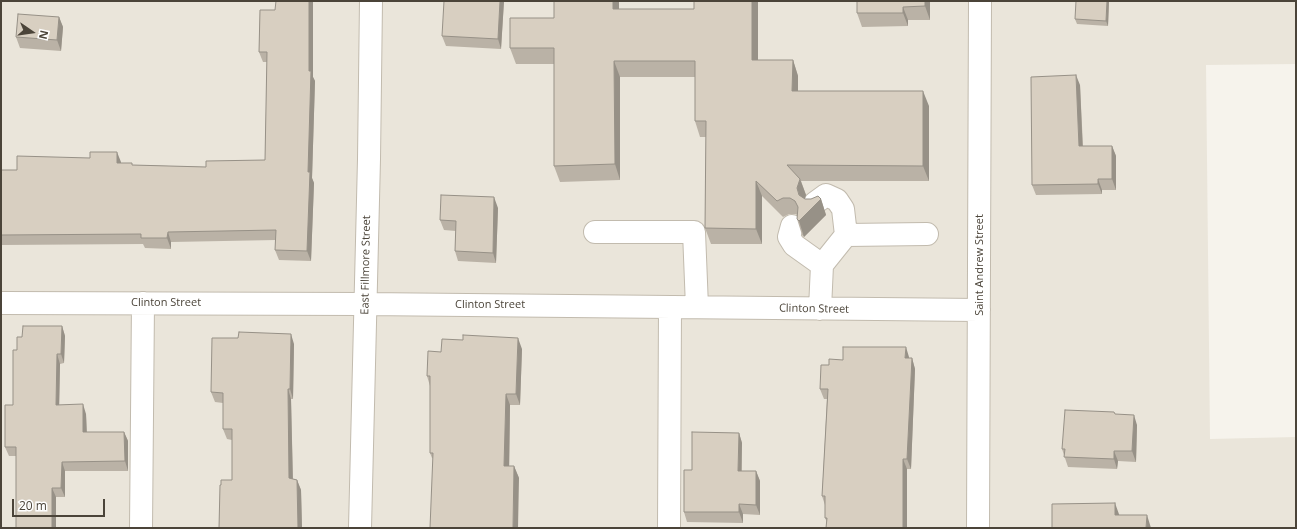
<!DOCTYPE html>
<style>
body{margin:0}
#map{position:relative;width:1297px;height:529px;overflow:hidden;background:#f6f3ec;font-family:"Open Sans",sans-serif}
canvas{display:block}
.frame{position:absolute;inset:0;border:2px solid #4b4439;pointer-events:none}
.north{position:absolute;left:12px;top:12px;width:40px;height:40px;-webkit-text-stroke:3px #fff;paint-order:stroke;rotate:103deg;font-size:11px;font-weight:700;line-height:16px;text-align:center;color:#4b4439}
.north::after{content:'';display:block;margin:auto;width:14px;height:18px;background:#4b4439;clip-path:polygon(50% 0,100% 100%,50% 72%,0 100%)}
.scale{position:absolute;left:12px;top:499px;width:93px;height:18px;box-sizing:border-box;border:2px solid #4b4439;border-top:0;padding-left:5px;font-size:12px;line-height:14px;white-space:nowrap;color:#4b4439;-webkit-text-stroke:3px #fff;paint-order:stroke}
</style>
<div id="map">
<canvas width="1297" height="529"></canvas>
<div class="frame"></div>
<div class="north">N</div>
<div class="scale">20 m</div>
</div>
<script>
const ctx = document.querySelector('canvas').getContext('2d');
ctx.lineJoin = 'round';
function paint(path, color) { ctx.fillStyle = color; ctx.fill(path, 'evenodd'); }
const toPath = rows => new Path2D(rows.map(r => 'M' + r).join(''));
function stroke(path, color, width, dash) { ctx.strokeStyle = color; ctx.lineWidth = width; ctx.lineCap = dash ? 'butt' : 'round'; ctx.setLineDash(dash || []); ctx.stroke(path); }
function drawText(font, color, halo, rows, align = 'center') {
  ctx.font = font + ' "Open Sans",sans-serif'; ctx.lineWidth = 3.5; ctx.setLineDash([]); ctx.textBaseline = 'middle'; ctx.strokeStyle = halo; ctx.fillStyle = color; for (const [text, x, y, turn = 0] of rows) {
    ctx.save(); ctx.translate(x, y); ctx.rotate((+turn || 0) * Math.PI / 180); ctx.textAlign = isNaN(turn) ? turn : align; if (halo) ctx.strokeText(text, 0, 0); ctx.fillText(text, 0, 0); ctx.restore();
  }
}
const residential = toPath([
 [1,1,1296,1,1296,64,1206,65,1210,439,1296,437,1296,528,1,528]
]);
const minor = toPath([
 [815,203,826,195,837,200,843,209,846,235],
 [792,226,789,237,794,245,822,265],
 [595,232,694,232,697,307],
 [1,303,365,304,979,310],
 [820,309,822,265,846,235,927,234],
 [141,528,143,303],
 [360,528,369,159,371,1],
 [669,528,670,307],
 [978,528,980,1]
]);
const wall = toPath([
 [504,1,501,49,446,46,442,36],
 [554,1,619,1,619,9,694,9,694,1,758,1,758,60,793,60,798,76,798,91,929,106,929,181,801,181,806,195,805,199,821,199,826,215,804,237,802,235,797,219,797,215,796,214,789,214,783,217,762,196,762,244,711,244,705,228,706,137,700,137,695,121,695,77,620,77,620,180,560,182,554,166,554,64,516,64,510,48,554,18],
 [857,1,930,1,930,20,908,20,908,26,862,27,857,13],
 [1109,1,1108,26,1077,24,1075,19],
 [260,10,313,77,315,81,312,178,314,183,311,261,279,260,275,250,276,240,171,242,171,249,145,248,143,244,1,245,1,170,17,170,121,162,121,163,132,165,206,167,265,160,267,62,263,62,259,52],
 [59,17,63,27,61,51,20,48,16,37],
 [1080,85,1083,146,1112,146,1116,156,1116,190,1102,190,1102,194,1036,195,1032,185],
 [498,208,496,263,458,261,455,251,456,231,444,230,440,220],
 [62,326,65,336,64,363,60,364,59,405,86,414,87,432,124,432,128,441,128,471,65,471,65,497,56,497,56,528,16,528,16,456,9,456,5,447,13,405,17,350,22,337],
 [294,344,293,399,291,399,293,479,297,480,301,490,302,528,219,528,221,485,232,480,232,440,227,439,223,429,223,403,215,402,211,392],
 [522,349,520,405,510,405,509,466,514,466,519,478,432,458,430,453,430,386,427,376,441,352],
 [909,357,909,358,912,358,915,369,911,469,907,469,827,522,825,518,825,505,822,496,827,399,824,399,820,389,829,365,843,360],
 [1115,414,1137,425,1136,462,1118,461,1117,469,1068,467,1062,449],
 [739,433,742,443,742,471,756,471,760,481,760,515,743,514,743,523,687,522,684,512,692,470]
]);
const shadedWall = toPath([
 [309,1,313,1,313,77,315,81,312,178,314,183,311,261,307,251,308,172],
 [500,1,504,1,501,49,498,39],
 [613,1,619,1,619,25,613,9],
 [752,1,758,1,758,76,752,60],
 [925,1,930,1,930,20,925,6],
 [1107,1,1109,1,1108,26,1106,21],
 [903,7,908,20,908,26,903,13],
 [59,17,63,27,61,51,57,40],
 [793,60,798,76,798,106,792,91],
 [614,61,620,77,620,180,615,164],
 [1076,75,1080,85,1083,156,1079,146],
 [923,91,929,106,929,181,923,166],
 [1112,146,1116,156,1116,190,1112,179],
 [117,152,121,162,121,174,117,163],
 [800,179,806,195,803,204,797,188],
 [1098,179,1102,190,1102,194,1098,184],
 [756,181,762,196,762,244,756,229],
 [494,197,498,208,496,263,493,253],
 [821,199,826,215,804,237,799,221],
 [168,232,171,242,171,249,167,238],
 [62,326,65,336,64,363,61,354],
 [291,334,294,344,293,399,290,389],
 [518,338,522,349,520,405,516,394],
 [906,347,909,357,909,368,905,358],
 [57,354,60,364,59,414,56,405],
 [912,358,915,369,911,469,907,459],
 [288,389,291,399,293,488,289,478],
 [506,394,510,405,509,477,504,466],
 [83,404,86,414,87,442,83,432],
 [1134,415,1137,425,1136,462,1132,451],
 [124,432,128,441,128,471,125,461],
 [739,433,742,443,741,481,738,471],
 [1114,451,1118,461,1117,469,1114,459],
 [903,459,907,469,907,528,903,528],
 [62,462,65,471,65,497,61,488],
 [514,466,519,478,518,528,513,528],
 [756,471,760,481,760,515,756,505],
 [297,480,301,490,302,528,298,528],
 [52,488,56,497,56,528,52,528],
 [1115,503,1120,517,1115,515],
 [739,504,743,514,743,523,739,512],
 [1147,515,1151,528,1146,528]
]);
const building = toPath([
 [276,1,309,1,309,71,311,71,308,172,310,172,307,251,275,250,276,230,168,232,167,238,141,238,141,234,1,235,1,170,17,170,17,156,90,158,90,152,117,152,117,163,132,163,132,165,206,167,206,161,265,160,267,52,259,52,260,10,275,10,276,1],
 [444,1,500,1,498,39,442,36,444,1],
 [554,1,613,1,613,9,694,9,694,1,752,1,752,60,793,60,792,91,923,91,923,166,787,165,800,179,797,188,799,195,805,199,811,199,818,196,821,199,799,221,797,219,798,207,795,201,790,198,783,198,777,201,756,181,756,229,705,228,706,121,695,121,695,61,614,61,615,164,554,166,554,48,510,48,510,18,554,18,554,1],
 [857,1,925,1,925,6,903,7,903,13,857,13,857,1],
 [1076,1,1107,1,1106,21,1075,19,1076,1],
 [18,14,59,17,57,40,16,37,18,14],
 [1076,75,1079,146,1112,146,1112,179,1098,179,1098,184,1032,185,1031,77,1076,75],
 [441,195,494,197,493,253,455,251,456,221,440,220,441,195],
 [23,326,62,326,61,354,57,354,56,405,83,404,83,432,124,432,125,461,62,462,61,488,52,488,52,528,16,528,16,447,5,447,5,405,13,405,13,350,17,350,17,337,22,337,23,326],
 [239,332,291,334,290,389,288,389,289,478,297,480,298,528,219,528,220,485,221,485,221,480,232,480,232,429,223,429,223,393,211,392,212,338,238,338,239,332],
 [463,335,518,338,516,394,506,394,504,466,514,466,513,528,430,528,433,453,430,453,430,376,427,376,428,351,441,352,442,339,463,340,463,335],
 [843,347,906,347,905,358,912,358,907,459,903,459,903,528,826,528,827,518,825,518,825,496,822,496,828,389,820,389,821,365,829,365,829,359,843,360,843,347],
 [1065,410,1114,412,1115,414,1134,415,1132,451,1114,451,1114,459,1064,457,1065,449,1062,449,1065,410],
 [692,432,739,433,738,471,756,471,756,505,739,504,739,512,684,512,684,470,692,470,692,432],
 [1115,503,1115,515,1147,515,1146,528,1052,528,1052,504,1115,503]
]);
const streetNames = [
 ["East Fillmore Street",366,265,-89],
 ["Saint Andrew Street",980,265,-90],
 ["Clinton Street",166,303],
 ["Clinton Street",490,305],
 ["Clinton Street",814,309,1]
];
paint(residential, '#eae5da');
stroke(minor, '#c2bbae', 24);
stroke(minor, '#fff', 22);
paint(wall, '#bab2a6');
paint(shadedWall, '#979187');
paint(building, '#d8cfc1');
stroke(building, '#979187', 1);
drawText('11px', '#4b4439', '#fff', streetNames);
</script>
